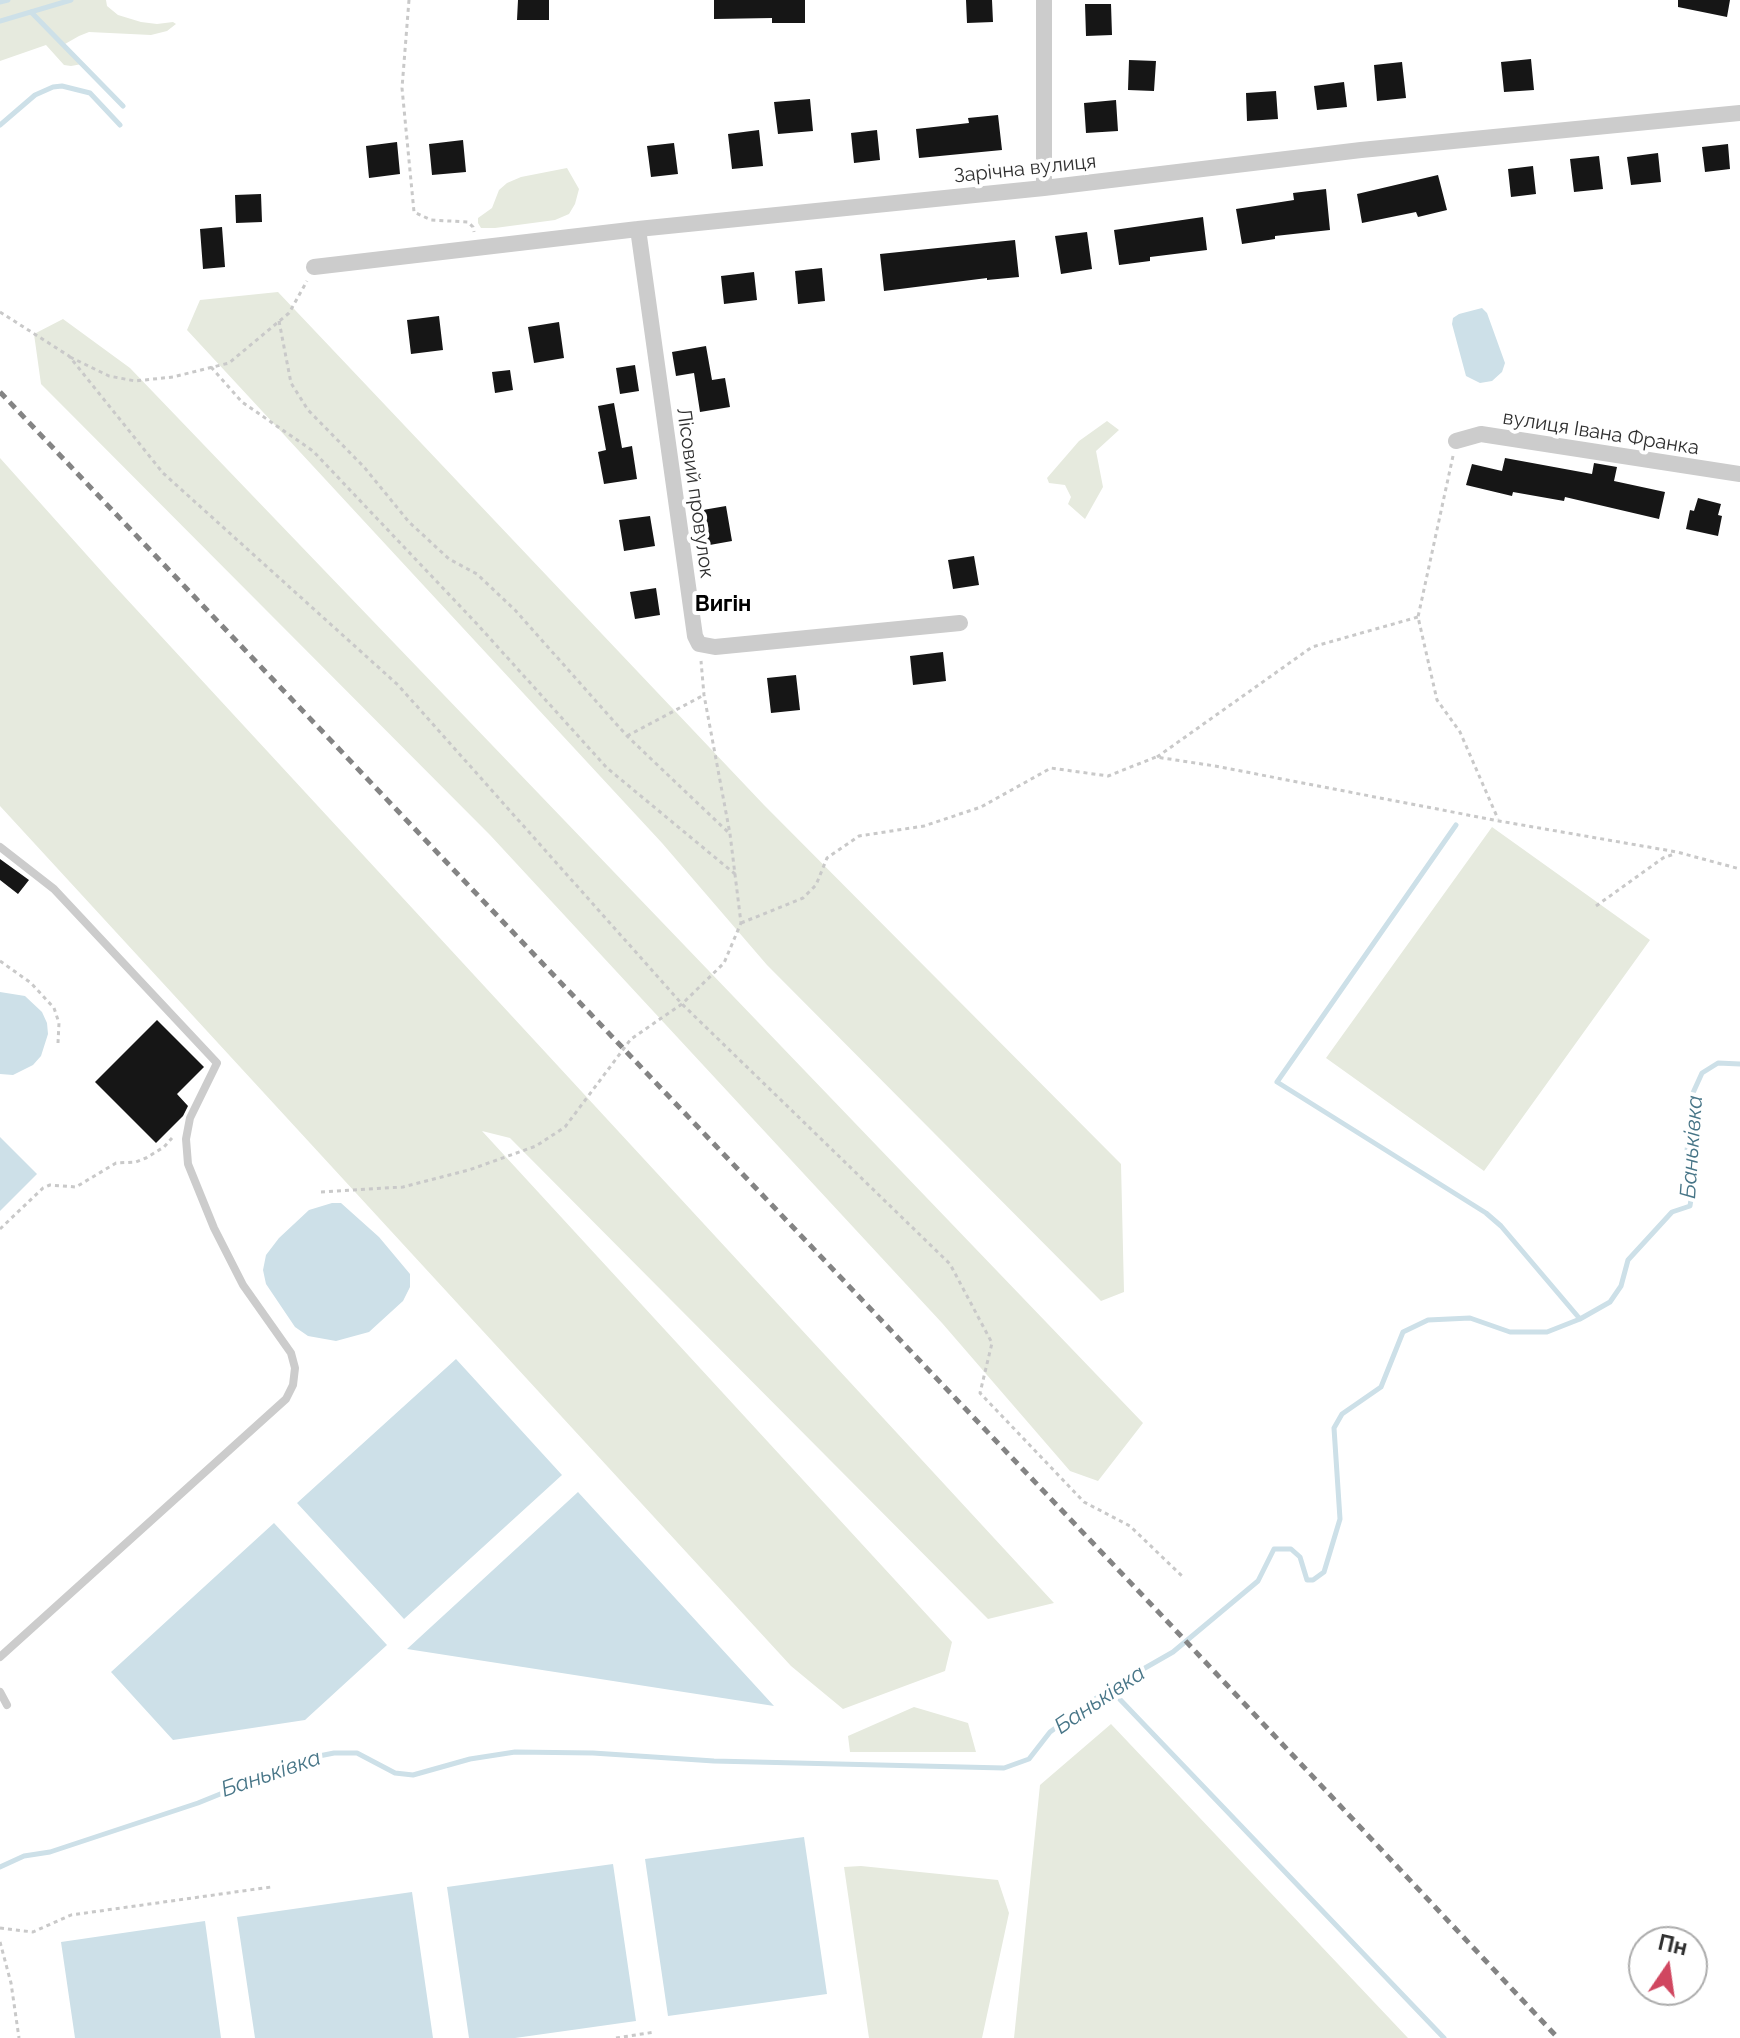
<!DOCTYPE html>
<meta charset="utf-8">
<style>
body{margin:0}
#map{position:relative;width:1740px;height:2038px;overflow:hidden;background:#fff;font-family:Raleway,sans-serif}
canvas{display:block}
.north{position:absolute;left:1628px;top:1926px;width:80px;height:80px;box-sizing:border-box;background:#fff;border:2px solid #acacac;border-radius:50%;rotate:13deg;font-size:22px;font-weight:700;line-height:32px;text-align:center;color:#2f2f2f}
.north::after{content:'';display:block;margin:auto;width:28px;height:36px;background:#d04760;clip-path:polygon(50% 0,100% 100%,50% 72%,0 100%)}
</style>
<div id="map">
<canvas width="1740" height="2038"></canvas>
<div class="north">Пн</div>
</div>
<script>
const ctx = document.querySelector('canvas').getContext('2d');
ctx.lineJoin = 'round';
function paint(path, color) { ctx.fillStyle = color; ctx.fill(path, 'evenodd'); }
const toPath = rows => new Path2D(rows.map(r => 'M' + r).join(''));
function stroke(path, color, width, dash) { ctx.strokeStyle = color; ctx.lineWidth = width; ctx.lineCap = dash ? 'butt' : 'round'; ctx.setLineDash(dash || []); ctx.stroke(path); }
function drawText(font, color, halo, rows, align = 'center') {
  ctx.font = font + ' Raleway,sans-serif'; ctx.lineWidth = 8; ctx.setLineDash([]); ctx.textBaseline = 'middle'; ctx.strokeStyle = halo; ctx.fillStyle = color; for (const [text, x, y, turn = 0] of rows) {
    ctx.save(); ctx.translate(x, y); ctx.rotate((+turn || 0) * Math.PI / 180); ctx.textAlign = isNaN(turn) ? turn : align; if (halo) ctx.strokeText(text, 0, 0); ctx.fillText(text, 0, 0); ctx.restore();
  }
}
const green = toPath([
 [0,0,106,0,107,6,118,15,141,22,157,24,173,22,176,24,167,31,151,35,89,32,79,36,65,44,82,64,71,66,64,65,46,45,0,61],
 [567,168,579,189,575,204,569,214,555,220,495,228,481,228,478,223,478,218,492,208,499,190,507,183,521,177],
 [278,292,764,805,1121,1164,1124,1292,1101,1301,767,965,662,843,187,330,200,300],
 [63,319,130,368,1143,1423,1098,1481,1070,1471,942,1323,490,835,41,384,34,334],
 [1107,421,1119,430,1096,451,1103,487,1085,519,1068,504,1071,497,1065,485,1049,483,1047,478,1079,441],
 [0,458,111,582,1054,1603,988,1619,510,1138,482,1131,952,1642,945,1671,843,1709,791,1666,0,806],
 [1492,827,1650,940,1484,1171,1326,1058],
 [914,1707,968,1723,976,1752,850,1752,848,1736],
 [1111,1724,1408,2038,1014,2038,1040,1785],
 [861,1866,998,1880,1009,1913,982,2038,869,2038,844,1867]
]);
const water = toPath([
 [1482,308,1487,313,1505,363,1502,372,1492,381,1480,383,1466,376,1452,324,1453,318,1459,314],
 [0,992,25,996,42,1012,47,1023,48,1034,41,1056,33,1065,13,1075,0,1074],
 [0,1137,37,1174,0,1211],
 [332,1203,341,1203,379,1237,410,1274,410,1287,403,1301,369,1332,336,1341,308,1336,295,1327,266,1284,263,1270,266,1255,279,1238,309,1210],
 [456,1359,562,1475,404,1619,297,1503],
 [578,1492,774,1706,407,1649],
 [274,1523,387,1645,305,1720,173,1740,111,1672],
 [804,1837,827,1994,668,2016,645,1859],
 [613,1864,636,2021,515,2038,469,2038,447,1887],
 [412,1892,433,2038,255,2038,237,1917],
 [205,1921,221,2038,75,2038,61,1942]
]);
const stream = toPath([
 [0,2,8,0],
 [31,12,123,106],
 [0,21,71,0],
 [0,125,35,95,53,87,62,86,90,93,120,125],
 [1456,825,1277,1082,1486,1213,1501,1226,1580,1319],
 [1110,1689,1444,2038],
 [0,1867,24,1856,50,1852,198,1803,309,1758,334,1753,357,1753,395,1773,413,1775,470,1759,515,1752,593,1753,714,1761,1004,1768,1029,1759,1050,1732,1110,1688,1173,1652,1258,1581,1274,1549,1291,1549,1300,1557,1307,1580,1313,1580,1324,1572,1340,1519,1334,1428,1342,1414,1381,1387,1403,1332,1428,1320,1470,1318,1510,1332,1547,1332,1580,1319,1610,1302,1621,1286,1628,1260,1672,1212,1690,1206,1693,1186,1685,1174,1692,1095,1702,1073,1718,1063,1740,1064]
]);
const building = toPath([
 [518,0,549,0,549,20,517,20],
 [714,0,805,0,805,23,772,23,772,18,714,19],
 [966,0,992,0,993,22,967,23],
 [1678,0,1730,0,1727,17,1678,7],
 [1085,4,1111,4,1112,35,1086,36],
 [1531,59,1534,90,1504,92,1501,62],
 [1129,60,1156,61,1154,91,1128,90],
 [1402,62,1406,98,1377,101,1374,65],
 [1344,82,1347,107,1317,110,1314,86],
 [1276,91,1278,119,1247,121,1246,93],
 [810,99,813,131,778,134,774,102],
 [1116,100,1118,131,1086,133,1084,103],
 [998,115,1002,150,919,158,916,129,969,123,968,118],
 [759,130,763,166,732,169,728,134],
 [877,130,880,160,854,163,851,133],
 [463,140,466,172,432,175,429,144],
 [397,142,400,174,369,178,366,146],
 [674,143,678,174,651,177,647,146],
 [1728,144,1730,169,1705,172,1702,147],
 [1658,153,1661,182,1631,185,1627,157],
 [1599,156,1603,189,1574,192,1570,159],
 [1533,166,1536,194,1511,197,1508,169],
 [1438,175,1447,210,1418,217,1416,212,1362,223,1357,194],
 [1326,189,1330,230,1275,236,1275,239,1242,244,1236,209,1294,200,1293,193],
 [261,194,262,222,236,223,235,195],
 [1203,217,1207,250,1150,257,1150,261,1119,265,1114,230],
 [222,227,225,267,203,269,200,229],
 [1087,232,1092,269,1061,274,1055,236],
 [1015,240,1019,277,987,280,987,278,884,291,880,254],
 [822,268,825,301,798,304,795,271],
 [754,272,757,300,724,304,721,276],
 [439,316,443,350,411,354,407,320],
 [559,322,564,358,534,363,528,327],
 [706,346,712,380,725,378,730,407,700,412,694,373,676,376,672,352],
 [635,365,639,391,620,394,616,368],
 [510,370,513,390,495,393,492,372],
 [614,403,622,448,632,446,637,479,604,484,598,452,606,450,598,406],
 [1505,458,1592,474,1594,463,1617,467,1614,481,1665,492,1659,519,1565,497,1564,501,1513,492,1512,496,1466,485,1472,464,1502,471],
 [1698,498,1721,504,1718,515,1722,516,1718,536,1686,529,1690,510,1694,511],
 [726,506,732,541,704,546,697,511],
 [650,516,655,546,624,551,619,520],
 [974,556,979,585,953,589,948,560],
 [656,588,660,615,635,619,630,592],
 [943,652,946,681,913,685,910,656],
 [796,675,800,710,771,713,767,678],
 [0,859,29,880,18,894,0,880],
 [157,1020,204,1067,177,1094,188,1106,183,1116,156,1143,95,1082]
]);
const path = toPath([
 [409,0,402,88,414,212,431,220,468,222,473,227,474,232],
 [0,312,69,356,163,473,398,685,682,1004,950,1264,992,1343,980,1393,1084,1502,1130,1526,1183,1577],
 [279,321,291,383,308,410,364,467,409,522,449,559,477,574,515,610,627,736,730,834],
 [70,357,109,376,135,381,173,377,229,363,289,313,307,281],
 [211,367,242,402,313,451,477,624,607,768,735,874],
 [1453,456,1418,617,1437,700,1460,732,1498,819],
 [627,736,704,695],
 [1157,757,1312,647,1418,617],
 [1596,906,1663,858,1674,854],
 [741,923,803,898,816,885,827,858,859,836,924,826,981,807,1051,768,1108,776,1156,757,1215,766,1499,821,1677,852,1740,869],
 [0,961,31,983,54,1008,59,1023,58,1043],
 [321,1192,403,1187,469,1170,536,1146,565,1127,631,1039,682,1004,724,963,741,923,730,834,704,695,701,661],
 [0,1229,43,1188,50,1185,76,1187,116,1163,136,1162,146,1158,164,1147,172,1138],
 [0,1928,33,1932,71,1915,271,1887],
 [0,1942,11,1983,19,2038],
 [616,2038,655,2032]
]);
const service = toPath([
 [0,847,54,889,217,1063,190,1118,186,1139,188,1164,214,1228,243,1285,291,1353,295,1368,293,1385,286,1399,0,1657],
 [0,1692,7,1705]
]);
const minor = toPath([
 [1044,0,1044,188],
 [638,229,695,636,699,644,715,647,960,623],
 [314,267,638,229,1044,188,1361,150,1740,113],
 [1456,441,1481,434,1740,474]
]);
const rail = toPath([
 [0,392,1165,1619,1558,2038]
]);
const streetNames = [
 ["Зарічна вулиця",1025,169,-6],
 ["вулиця Івана Франка",1601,433,9],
 ["Лісовий провулок",695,493,82]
];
const neighbourhoodNames = [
 ["Вигін",723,604]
];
const waterNames = [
 ["Баньківка",1692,1147,-86],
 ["Баньківка",1100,1700,-34],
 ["Баньківка",271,1774,-19]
];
paint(green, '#e6eade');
paint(water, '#cde0e8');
stroke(stream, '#cde0e8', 5);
paint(building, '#161616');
stroke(path, '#c9c9c9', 3, [4, 4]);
stroke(service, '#ccc', 8);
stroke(minor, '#ccc', 16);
stroke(rail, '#848484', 5, [8, 6]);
drawText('20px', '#2f2f2f', '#fff', streetNames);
drawText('bold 22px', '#000', '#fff', neighbourhoodNames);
drawText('italic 22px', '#477587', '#fff', waterNames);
</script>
